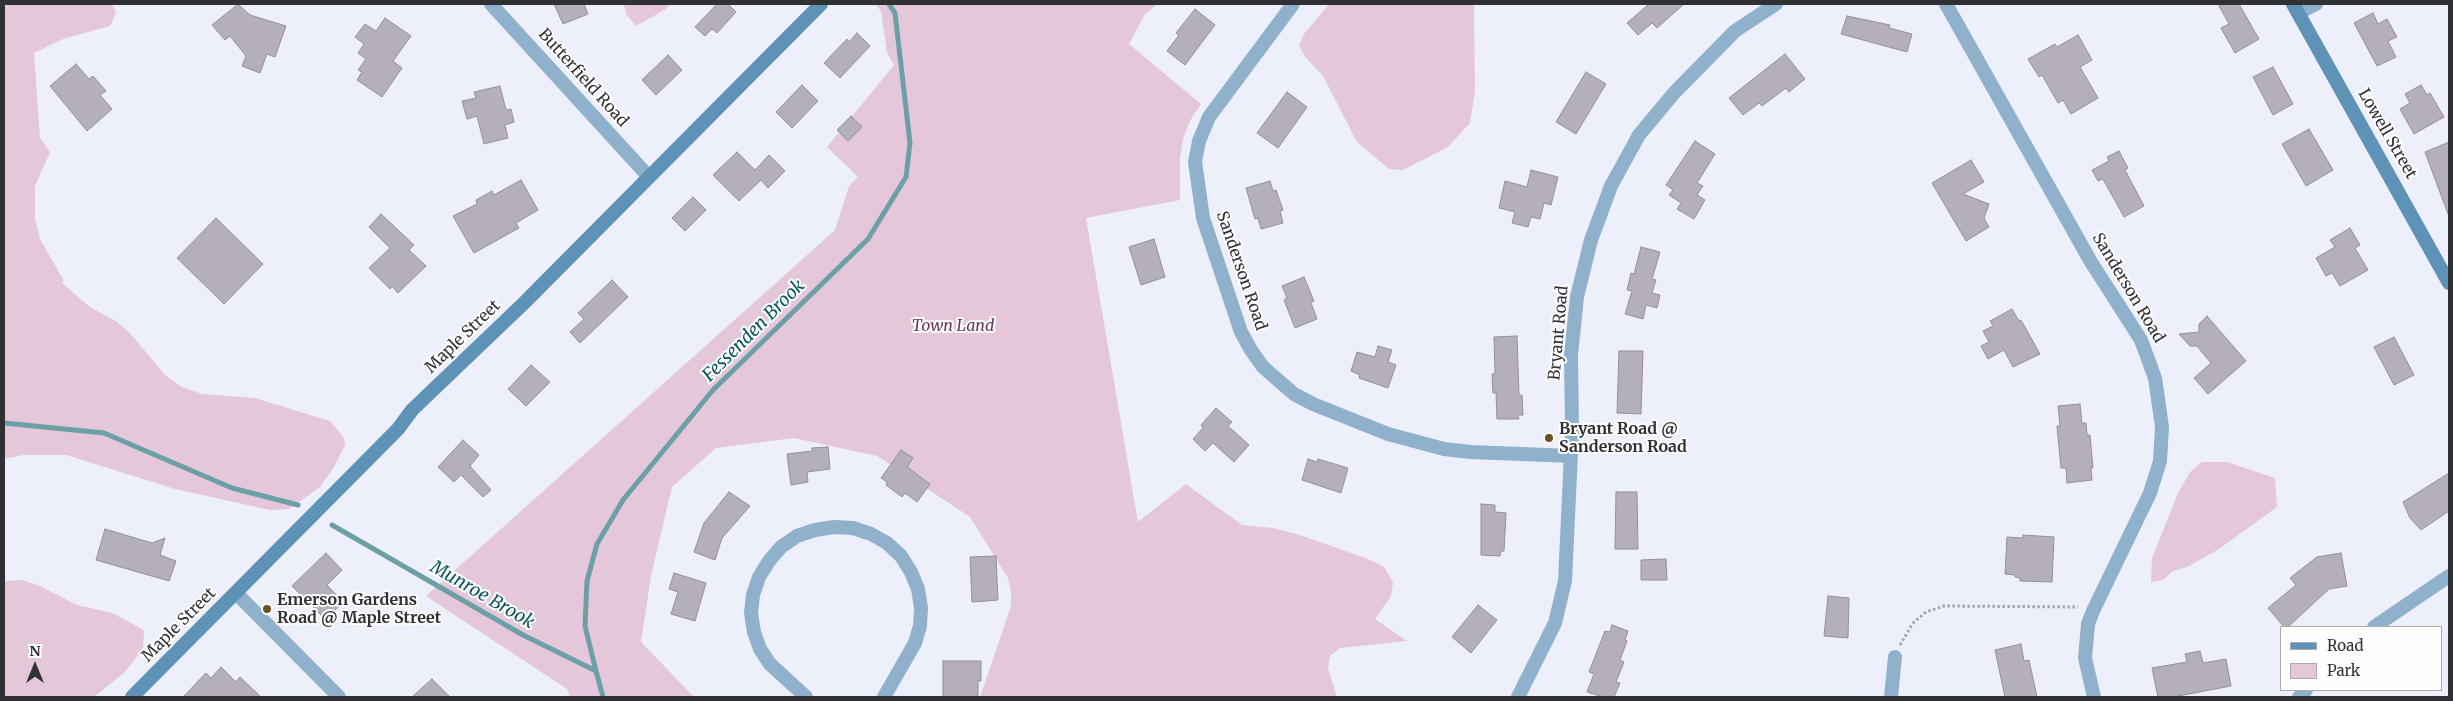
<!DOCTYPE html>
<style>
body{margin:0}
#map{position:relative;width:2453px;height:701px;overflow:hidden;background:#edf0fb;font-family:Merriweather,serif}
canvas{display:block}
.frame{position:absolute;inset:0;border:5px solid #2f3135;pointer-events:none}
.legend{position:absolute;left:2280px;top:626px;width:162px;height:65px;box-sizing:border-box;background:#fefefe;border:1px solid #abacae;margin:0;padding:6px 9px;list-style:none;font-size:15px;color:#2f3135}
.legend li{display:flex;align-items:center;gap:10px;height:25px}
.legend b{width:25px;border:1px solid #abacae}
.north{position:absolute;left:10px;top:641px;width:50px;height:50px;-webkit-text-stroke:4px #fefefe;paint-order:stroke;rotate:0deg;font-size:14px;font-weight:700;line-height:20px;text-align:center;color:#2f3135}
.north::after{content:'';display:block;margin:auto;width:18px;height:22px;background:#2f3135;clip-path:polygon(50% 0,100% 100%,50% 72%,0 100%)}
</style>
<div id="map">
<canvas width="2453" height="701"></canvas>
<div class="frame"></div>
<ul class="legend">
<li><b style="height:6px;background:#5f92b7"></b>Road</li>
<li><b style="height:14px;background:#e4c8d9"></b>Park</li>
</ul>
<div class="north">N</div>
</div>
<script>
const ctx = document.querySelector('canvas').getContext('2d');
ctx.lineJoin = 'round';
function paint(path, color) { ctx.fillStyle = color; ctx.fill(path, 'evenodd'); }
const toPath = rows => new Path2D(rows.map(r => 'M' + r).join(''));
function stroke(path, color, width, dash) { ctx.strokeStyle = color; ctx.lineWidth = width; ctx.lineCap = dash ? 'butt' : 'round'; ctx.setLineDash(dash || []); ctx.stroke(path); }
function drawText(font, color, halo, rows, align = 'center') {
  ctx.font = font + ' Merriweather,serif'; ctx.lineWidth = 4; ctx.setLineDash([]); ctx.textBaseline = 'middle'; ctx.strokeStyle = halo; ctx.fillStyle = color; for (const [text, x, y, turn = 0] of rows) {
    ctx.save(); ctx.translate(x, y); ctx.rotate((+turn || 0) * Math.PI / 180); ctx.textAlign = isNaN(turn) ? turn : align; if (halo) ctx.strokeText(text, 0, 0); ctx.fillText(text, 0, 0); ctx.restore();
  }
}
const green = toPath([
 [4,4,112,4,116,13,110,26,63,39,34,53,40,138,50,152,35,186,35,218,40,239,64,281,62,283,90,307,116,321,129,332,165,375,182,387,202,394,255,398,330,421,344,438,345,445,334,467,320,487,289,509,270,510,175,489,66,455,23,455,4,459],
 [624,4,670,4,666,9,636,26,626,14],
 [875,4,1158,4,1145,14,1129,44,1201,104,1190,121,1183,139,1180,158,1180,200,1086,218,1138,522,1186,484,1242,525,1273,528,1300,535,1368,559,1384,567,1393,582,1391,596,1375,619,1407,641,1340,648,1330,656,1328,668,1337,697,980,697,1011,606,1011,592,1008,578,970,517,877,456,794,438,716,448,672,487,651,576,641,642,694,697,570,697,567,689,426,596,835,230,849,186,858,177,827,147,894,65,887,53,881,11],
 [1329,4,1474,4,1475,91,1470,123,1448,147,1403,170,1389,169,1357,142,1323,76,1305,57,1299,45,1304,34],
 [2202,462,2227,462,2275,478,2277,507,2219,549,2187,567,2173,571,2163,580,2151,582,2152,558,2178,493,2190,472],
 [22,580,38,585,77,605,112,613,144,630,143,649,124,673,94,697,4,697,4,581]
]);
const stream = toPath([
 [4,423,104,433,232,488,298,505],
 [332,525,523,635,596,671,603,697],
 [596,671,585,626,587,581,597,544,623,500,713,390,868,239,906,177,910,143,895,13,889,4]
]);
const building = toPath([
 [238,4,250,15,286,26,275,57,267,54,260,73,242,66,246,56,230,36,225,40,212,25,238,4],
 [554,4,584,4,588,14,563,24,554,4],
 [717,4,728,4,736,12,717,33,712,29,705,36,695,27,717,4],
 [1649,4,1684,4,1657,28,1652,23,1638,35,1627,23,1649,4],
 [2218,4,2239,4,2259,39,2235,53,2221,28,2229,24,2218,4],
 [1195,9,1215,25,1185,65,1167,51,1179,35,1176,33,1195,9],
 [2373,13,2378,24,2387,19,2397,37,2388,41,2396,57,2377,66,2354,23,2373,13],
 [1847,16,1890,25,1889,28,1912,34,1907,52,1841,34,1847,16],
 [385,18,411,36,393,61,402,68,382,97,357,80,362,72,358,70,366,59,358,53,364,44,355,37,365,24,376,31,385,18],
 [857,33,870,46,840,78,824,63,847,39,849,42,857,33],
 [2078,35,2092,60,2080,67,2098,98,2071,114,2063,100,2058,103,2042,75,2039,77,2028,59,2055,44,2057,47,2078,35],
 [1785,54,1805,79,1789,92,1786,88,1762,106,1759,103,1743,115,1729,98,1785,54],
 [668,55,682,70,656,95,642,80,668,55],
 [76,64,89,79,93,76,106,91,100,95,112,109,87,131,50,86,76,64],
 [2273,67,2293,104,2273,115,2253,77,2273,67],
 [1586,72,1606,84,1576,134,1556,122,1586,72],
 [802,85,818,101,792,128,776,112,802,85],
 [2421,85,2427,95,2430,93,2444,117,2414,134,2400,109,2410,103,2405,94,2421,85],
 [500,86,506,110,511,109,514,122,505,125,508,138,484,144,477,116,467,119,462,101,476,98,474,92,500,86],
 [1287,92,1307,107,1278,148,1257,133,1287,92],
 [851,116,862,127,848,141,837,130,851,116],
 [2309,129,2333,170,2306,186,2282,144,2309,129],
 [1695,141,1715,154,1697,183,1703,186,1697,195,1705,200,1694,219,1677,209,1681,203,1669,195,1673,190,1666,185,1695,141],
 [2449,142,2449,214,2448,214,2425,152,2449,142],
 [2119,151,2128,168,2125,170,2144,206,2124,217,2103,179,2098,181,2092,170,2109,161,2107,157,2119,151],
 [737,152,755,170,769,155,785,171,768,188,761,180,739,201,713,175,737,152],
 [1971,160,1984,182,1963,194,1989,204,1984,218,1989,227,1966,241,1932,183,1971,160],
 [1531,170,1558,177,1551,205,1544,203,1540,219,1531,217,1528,227,1512,223,1515,212,1499,208,1505,181,1527,187,1531,170],
 [521,180,538,210,516,223,519,228,474,253,453,216,477,204,476,200,492,191,494,195,521,180],
 [1270,181,1273,191,1276,190,1283,210,1280,211,1283,223,1261,229,1258,218,1255,219,1246,188,1270,181],
 [693,197,706,210,685,231,672,218,693,197],
 [381,214,414,245,409,250,426,266,398,293,392,286,390,289,369,268,390,248,369,227,381,214],
 [216,218,263,264,224,304,177,258,216,218],
 [2350,228,2360,245,2355,248,2368,270,2340,286,2332,273,2326,276,2316,258,2335,247,2330,240,2350,228],
 [1154,239,1165,277,1141,285,1129,247,1154,239],
 [1641,247,1660,252,1652,279,1656,280,1652,293,1660,295,1657,308,1646,305,1643,319,1625,314,1632,291,1627,290,1631,273,1634,274,1641,247],
 [1304,277,1314,301,1311,303,1317,319,1295,328,1284,300,1287,298,1282,286,1304,277],
 [612,280,628,297,580,343,570,332,584,319,578,313,612,280],
 [2012,309,2019,321,2021,320,2040,354,2013,367,2004,350,1988,359,1981,346,1989,342,1983,331,1993,326,1990,321,2012,309],
 [2207,316,2246,361,2208,394,2194,378,2211,363,2197,346,2190,346,2179,334,2199,332,2199,324,2207,316],
 [1517,336,1519,395,1522,395,1523,415,1518,415,1519,419,1497,419,1496,393,1493,393,1492,374,1495,374,1494,337,1517,336],
 [2394,337,2414,375,2394,385,2374,347,2394,337],
 [1378,346,1392,350,1388,362,1396,365,1388,388,1359,378,1360,375,1351,371,1357,352,1375,357,1378,346],
 [1619,351,1643,351,1641,414,1617,413,1619,351],
 [531,365,550,382,526,406,508,389,531,365],
 [2080,404,2082,423,2086,423,2087,435,2090,435,2093,468,2091,468,2092,480,2067,483,2066,468,2061,468,2057,426,2060,426,2058,406,2080,404],
 [1216,408,1232,422,1228,426,1249,445,1234,462,1213,443,1205,451,1193,439,1203,428,1201,425,1216,408],
 [463,440,479,455,470,466,491,490,483,497,461,475,454,482,438,467,463,440],
 [828,447,830,469,807,472,808,482,791,485,787,454,812,451,812,448,828,447],
 [901,450,913,458,907,467,930,484,917,502,905,493,902,497,886,485,887,482,881,478,901,450],
 [1308,459,1317,462,1318,459,1348,468,1341,493,1302,480,1308,459],
 [2449,473,2449,511,2421,530,2410,518,2403,502,2449,473],
 [729,492,750,506,722,538,715,560,694,552,704,523,729,492],
 [1616,492,1637,492,1638,549,1615,549,1616,492],
 [1481,504,1495,505,1495,512,1506,513,1504,551,1501,551,1500,556,1481,555,1481,504],
 [105,529,152,543,165,538,160,555,176,561,169,581,96,560,105,529],
 [2023,535,2054,537,2052,582,2020,581,2020,578,2015,577,2015,575,2005,574,2007,537,2023,538,2023,535],
 [326,553,342,570,327,585,343,602,326,620,292,586,326,553],
 [2341,553,2347,586,2329,589,2288,627,2284,627,2268,608,2296,585,2290,578,2317,557,2341,553],
 [996,556,998,600,972,602,970,557,996,556],
 [1666,559,1667,580,1641,580,1641,560,1666,559],
 [674,573,706,583,695,621,671,614,678,592,669,589,674,573],
 [1828,596,1849,598,1848,638,1824,636,1828,596],
 [1478,605,1497,620,1471,653,1452,637,1478,605],
 [1612,625,1628,631,1625,640,1627,641,1620,660,1624,662,1616,682,1620,683,1614,697,1603,697,1587,692,1594,674,1589,672,1605,631,1610,632,1612,625],
 [2021,644,2024,661,2029,660,2037,697,2005,697,1995,650,2021,644],
 [2200,651,2203,663,2226,659,2231,686,2173,697,2158,697,2152,668,2187,662,2185,654,2200,651],
 [943,661,981,661,981,681,978,681,978,697,943,697,943,661],
 [221,667,236,682,240,677,261,697,183,697,206,673,211,678,221,667],
 [432,679,450,697,412,697,432,679]
]);
const path = toPath([
 [1900,645,1913,623,1926,612,1944,606,2078,607]
]);
const minor = toPath([
 [491,4,649,177],
 [1293,4,1209,117,1199,141,1195,162,1203,218,1241,332,1251,350,1263,367,1294,394,1313,404,1388,434,1444,449,1471,452,1571,456],
 [1946,4,2091,262,2141,340,2155,378,2162,427,2160,461,2150,493,2093,611,2088,624,2085,658,2094,697],
 [2298,13,2316,4],
 [236,593,339,697],
 [2374,627,2449,576],
 [806,697,770,664,760,649,754,632,751,613,753,595,759,577,769,561,781,547,797,536,815,530,834,527,853,528,871,534,887,543,901,556,911,572,918,589,921,608,920,626,915,643,884,697],
 [1518,697,1555,623,1565,581,1572,432,1571,355,1577,297,1591,240,1611,186,1639,135,1674,93,1735,31,1776,4],
 [1891,697,1895,657],
 [2299,697,2306,690]
]);
const secondary = toPath([
 [2293,4,2449,283],
 [132,697,398,429,412,410,524,303,821,4]
]);
const markers = [
 [1549,438,5,"#6b5223"],
 [267,609,5,"#6b5223"]
];
const streetNames = [
 ["Butterfield Road",583,78,48],
 ["Lowell Street",2387,134,60],
 ["Sanderson Road",1241,271,71],
 ["Sanderson Road",2128,288,59],
 ["Bryant Road",1559,333,-85],
 ["Maple Street",463,337,-44],
 ["Maple Street",179,625,-45]
];
const parkNames = [
 ["Town Land",953,326]
];
const poiNames = [
 ["Bryant Road @",1559,429],
 ["Sanderson Road",1559,447],
 ["Emerson Gardens",277,600],
 ["Road @ Maple Street",277,618]
];
const waterNames = [
 ["Fessenden Brook",754,331,-45],
 ["Munroe Brook",482,595,30]
];
paint(green, '#e4c8d9');
stroke(stream, '#6d9fa7', 5);
paint(building, '#b4afb9');
stroke(building, '#948f99', 1);
stroke(path, '#a4a6ae', 3, [2.5, 2.5]);
stroke(minor, '#90b1cb', 14);
stroke(secondary, '#5f92b7', 14);
for (const [x, y, r, color] of markers) { const dot = new Path2D(); dot.arc(x, y, r, 0, 2 * Math.PI); ctx.fillStyle = color; ctx.fill(dot); stroke(dot, '#fefefe', 2); }
drawText('16px', '#2f3135', '#fefefe', streetNames);
drawText('italic 16px', '#693759', '#fefefe', parkNames);
drawText('bold 16px', '#2f3135', '#fefefe', poiNames, 'left');
drawText('italic 18px', '#09565f', '#fefefe', waterNames);
</script>
